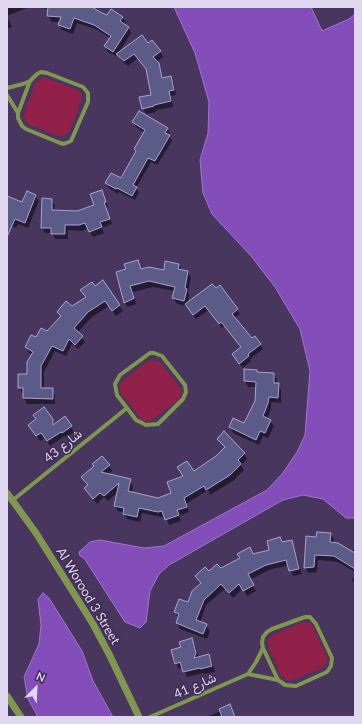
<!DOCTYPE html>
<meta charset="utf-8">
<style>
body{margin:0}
#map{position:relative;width:362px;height:724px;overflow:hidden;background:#48365e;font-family:Lato,sans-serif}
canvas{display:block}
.frame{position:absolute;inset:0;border:8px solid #e1d7f0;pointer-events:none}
.north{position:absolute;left:16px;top:668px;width:40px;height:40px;-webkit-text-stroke:3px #3e2c52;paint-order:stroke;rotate:24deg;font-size:11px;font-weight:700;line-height:16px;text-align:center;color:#e1d7f0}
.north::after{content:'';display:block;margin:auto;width:14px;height:18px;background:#e1d7f0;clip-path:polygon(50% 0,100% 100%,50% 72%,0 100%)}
</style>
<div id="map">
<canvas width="362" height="724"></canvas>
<div class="frame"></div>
<div class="north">N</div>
</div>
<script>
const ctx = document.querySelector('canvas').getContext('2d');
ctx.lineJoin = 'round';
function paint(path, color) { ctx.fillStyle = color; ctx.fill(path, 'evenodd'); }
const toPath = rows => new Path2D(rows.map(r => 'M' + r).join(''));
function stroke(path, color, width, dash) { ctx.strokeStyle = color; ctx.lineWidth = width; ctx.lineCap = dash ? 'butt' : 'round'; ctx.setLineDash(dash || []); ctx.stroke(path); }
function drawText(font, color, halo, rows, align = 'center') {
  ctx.font = font + ' Lato,Vazirmatn,sans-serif'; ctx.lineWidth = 3; ctx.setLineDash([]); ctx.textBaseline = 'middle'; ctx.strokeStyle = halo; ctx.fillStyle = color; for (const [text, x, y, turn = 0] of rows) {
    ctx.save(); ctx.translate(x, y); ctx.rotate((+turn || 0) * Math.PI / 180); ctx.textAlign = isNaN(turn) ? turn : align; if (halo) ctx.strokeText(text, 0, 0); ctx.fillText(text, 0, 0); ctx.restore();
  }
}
const green = toPath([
 [42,78,46,78,78,90,81,93,82,97,81,102,70,130,68,133,63,136,58,136,28,124,23,117,35,83],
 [152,360,160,362,181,389,182,393,180,397,177,401,153,419,149,421,144,421,140,418,120,392,120,383,148,361],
 [302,622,310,623,313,626,327,657,327,661,325,665,322,668,290,681,285,679,281,676,268,646,268,642,269,638,273,635]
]);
const water = toPath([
 [174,7,311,7,322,31,349,19,355,14,355,518,346,518,323,499,303,495,283,500,169,565,159,574,150,591,146,622,140,628,125,622,84,558,80,556,79,552,90,542,100,540,144,548,164,546,267,490,282,474,297,452,305,435,310,371,300,329,275,287,251,256,212,214,203,193,200,160,208,133,209,102,195,53,174,7],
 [43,593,49,598,82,651,93,681,113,717,36,717,37,715,28,699,24,677,39,644,41,625,38,599,43,593]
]);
const shadow = toPath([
 [7,7,97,7,96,11,108,16,122,17,126,23,124,25,128,27,131,33,118,54,148,44,160,51,163,57,157,62,161,69,163,79,170,77,174,83,176,95,171,96,173,107,156,110,156,112,146,114,143,108,152,95,147,71,138,58,128,66,121,60,118,54,116,56,108,52,105,46,110,38,98,30,77,23,73,34,62,30,59,25,60,22,52,22,48,16,49,9,29,7,7,16,12,27,7,29],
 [133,122,167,129,170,133,169,136,172,141,157,165,151,162,136,188,139,192,135,200,119,192,118,194,109,188,106,183,121,180,137,152,145,133,136,127],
 [7,196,23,203,35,196,39,201,28,228,18,224,16,228,7,225],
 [104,197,108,207,106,208,112,224,102,228,104,233,93,237,88,228,82,231,68,230,68,239,55,239,52,233,45,233,42,228,51,199,55,205,54,212,77,212,95,206],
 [138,262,142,270,164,271,179,265,182,271,188,272,191,278,188,292,189,295,188,303,237,310,240,314,234,318,252,339,260,344,263,349,250,359,251,361,243,368,236,359,242,347,224,326,222,328,209,310,196,319,187,306,177,304,173,298,175,291,153,287,133,292,134,297,125,301,127,270],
 [103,282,123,311,116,316,109,306,91,318,78,332,85,342,78,349,72,344,66,356,55,351,44,372,44,389,52,389,55,395,55,404,27,404,24,398,24,393,22,393,19,388,28,375,33,355,29,353,26,347,37,338,47,332,61,317,58,312,72,308,86,298,82,290,95,287],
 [135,299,136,304,128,307,125,303],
 [245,370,257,373,273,374,277,379,276,384,278,384,281,390,281,403,271,402,271,409,267,419,270,421,274,426,268,438,263,436,259,445,233,433,230,427,244,425,256,401,256,387,248,387,245,381],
 [65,417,74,432,66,438,65,436,50,446,45,438,40,441,33,430,52,420,55,425],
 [218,439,244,453,247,459,241,465,244,470,233,481,210,495,208,490,186,504,189,512,179,516,181,521,169,525,165,516,162,517,142,513,140,522,127,519,124,513,118,511,115,506,118,492,108,501,104,497,97,504,85,489,88,486,82,477,109,465,112,471,108,475,130,480,133,486,132,493,158,499,172,494,193,472,216,457,225,448],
 [331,534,334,539,333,543,352,552,355,547,355,572,338,562,318,560,317,572,308,573,305,567,317,538],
 [280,538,283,543,291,541,294,547,302,574,293,576,289,565,269,570,250,580,256,591,247,596,243,588,233,598,225,589,206,605,200,623,206,625,210,631,207,639,180,629,177,623,179,618,175,612,189,603,201,584,196,576,221,570,253,555,270,551],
 [355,575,355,586,352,580],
 [192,640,195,645,199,658,209,655,212,661,215,672,204,674,203,673,187,677,183,668,179,669,176,663,182,648],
 [230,705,235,717,206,717,221,711]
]);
const building = toPath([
 [48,7,92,7,100,12,107,15,111,9,123,17,120,21,129,27,113,52,104,46,111,36,94,25,74,18,70,29,58,25,61,17,47,16,48,7],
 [142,35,148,43,152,40,161,51,153,57,159,63,162,78,171,76,174,90,169,91,171,101,154,105,154,106,142,109,139,97,151,95,146,69,134,54,124,61,116,54,142,35],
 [139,111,168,128,165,133,170,135,155,161,148,158,133,185,137,187,132,196,117,188,116,189,105,183,111,173,121,178,136,151,134,149,145,130,132,122,139,111],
 [102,190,106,202,104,202,110,219,100,222,102,227,89,232,85,223,79,225,65,225,65,234,51,234,51,228,41,228,42,198,52,199,52,210,77,211,94,205,90,194,102,190],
 [27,191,36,195,25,223,15,219,7,237,7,196,22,202,27,191],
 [138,260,141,269,149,267,164,270,165,261,179,264,178,269,188,271,185,288,187,289,184,301,172,298,175,287,149,281,130,286,134,298,124,303,116,272,126,269,124,264,138,260],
 [103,280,120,305,112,311,105,301,88,312,74,328,83,336,75,345,69,339,63,351,52,346,41,366,41,388,53,388,53,399,23,398,23,388,18,388,18,374,27,374,27,362,33,352,25,347,31,335,36,337,41,328,47,331,61,316,57,312,66,301,72,306,86,297,80,290,92,282,95,286,103,280],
 [212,284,216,288,220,285,238,309,232,314,252,338,255,336,261,344,248,354,249,356,239,364,232,354,241,347,221,322,219,324,205,306,193,315,185,304,212,284],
 [244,369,257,370,257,372,274,373,274,383,279,383,278,398,269,397,268,403,263,416,271,420,265,433,260,431,256,440,229,427,233,418,244,423,255,401,256,382,244,381,244,369],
 [44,407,53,419,53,425,65,416,72,426,62,433,61,432,47,441,41,433,36,436,28,425,36,419,33,415,44,407],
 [224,431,245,453,238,460,241,464,230,475,206,490,204,486,184,498,187,507,177,510,179,515,165,520,162,511,158,512,139,508,137,517,123,514,124,508,114,506,119,483,104,496,100,493,93,499,84,488,88,485,81,477,94,466,92,464,102,456,110,465,101,472,131,479,128,491,158,498,171,493,167,482,183,476,177,467,187,461,194,471,216,456,225,447,217,439,224,431],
 [317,532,331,533,330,542,338,543,355,553,355,569,334,556,315,555,314,567,304,568,306,536,316,537,317,532],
 [280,537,282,542,292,540,299,569,289,571,286,560,266,565,248,574,254,585,243,591,239,584,229,593,221,584,204,600,196,620,207,624,203,634,176,623,179,614,174,612,179,599,188,602,192,591,201,583,195,576,205,567,209,571,217,564,221,568,240,558,237,554,250,547,253,554,269,550,267,541,280,537],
 [192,638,196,653,194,658,209,654,212,666,200,669,200,668,183,672,180,662,175,664,171,650,181,647,179,642,192,638],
 [230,704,235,717,222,717,219,709,230,704]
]);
const minor = toPath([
 [7,88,23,84,30,81,37,74,41,72,47,73,83,87,88,93,88,102,71,141,64,144,60,143,26,129,22,126,18,118,18,113,30,81],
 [7,95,18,113],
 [150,353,154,353,162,356,185,385,186,392,183,399,158,424,146,425,136,420,127,408,117,395,115,384,120,375,150,353],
 [13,500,127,408],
 [305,617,310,617,316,624,332,658,331,666,327,672,296,686,285,685,278,680,263,648,262,643,263,637,267,632,272,629,305,617],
 [248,674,278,680],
 [150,717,248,674,256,662,263,648]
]);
const tertiary = toPath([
 [7,493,36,533,93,624,110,656,139,717],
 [7,696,21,717]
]);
const streetNames = [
 ["شارع 43",63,446,-39],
 ["Al Worood 3 Street",88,596,59],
 ["شارع 41",195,686,-24]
];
paint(green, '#912149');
paint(water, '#844eba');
stroke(water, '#a077ca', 1);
paint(shadow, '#0007');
paint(building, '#5c5b87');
stroke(building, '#a5a5d5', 1);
stroke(minor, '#7f974f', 4);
stroke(tertiary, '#7f974f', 7);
drawText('13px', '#e1d7f0', '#3e2c52', streetNames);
</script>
